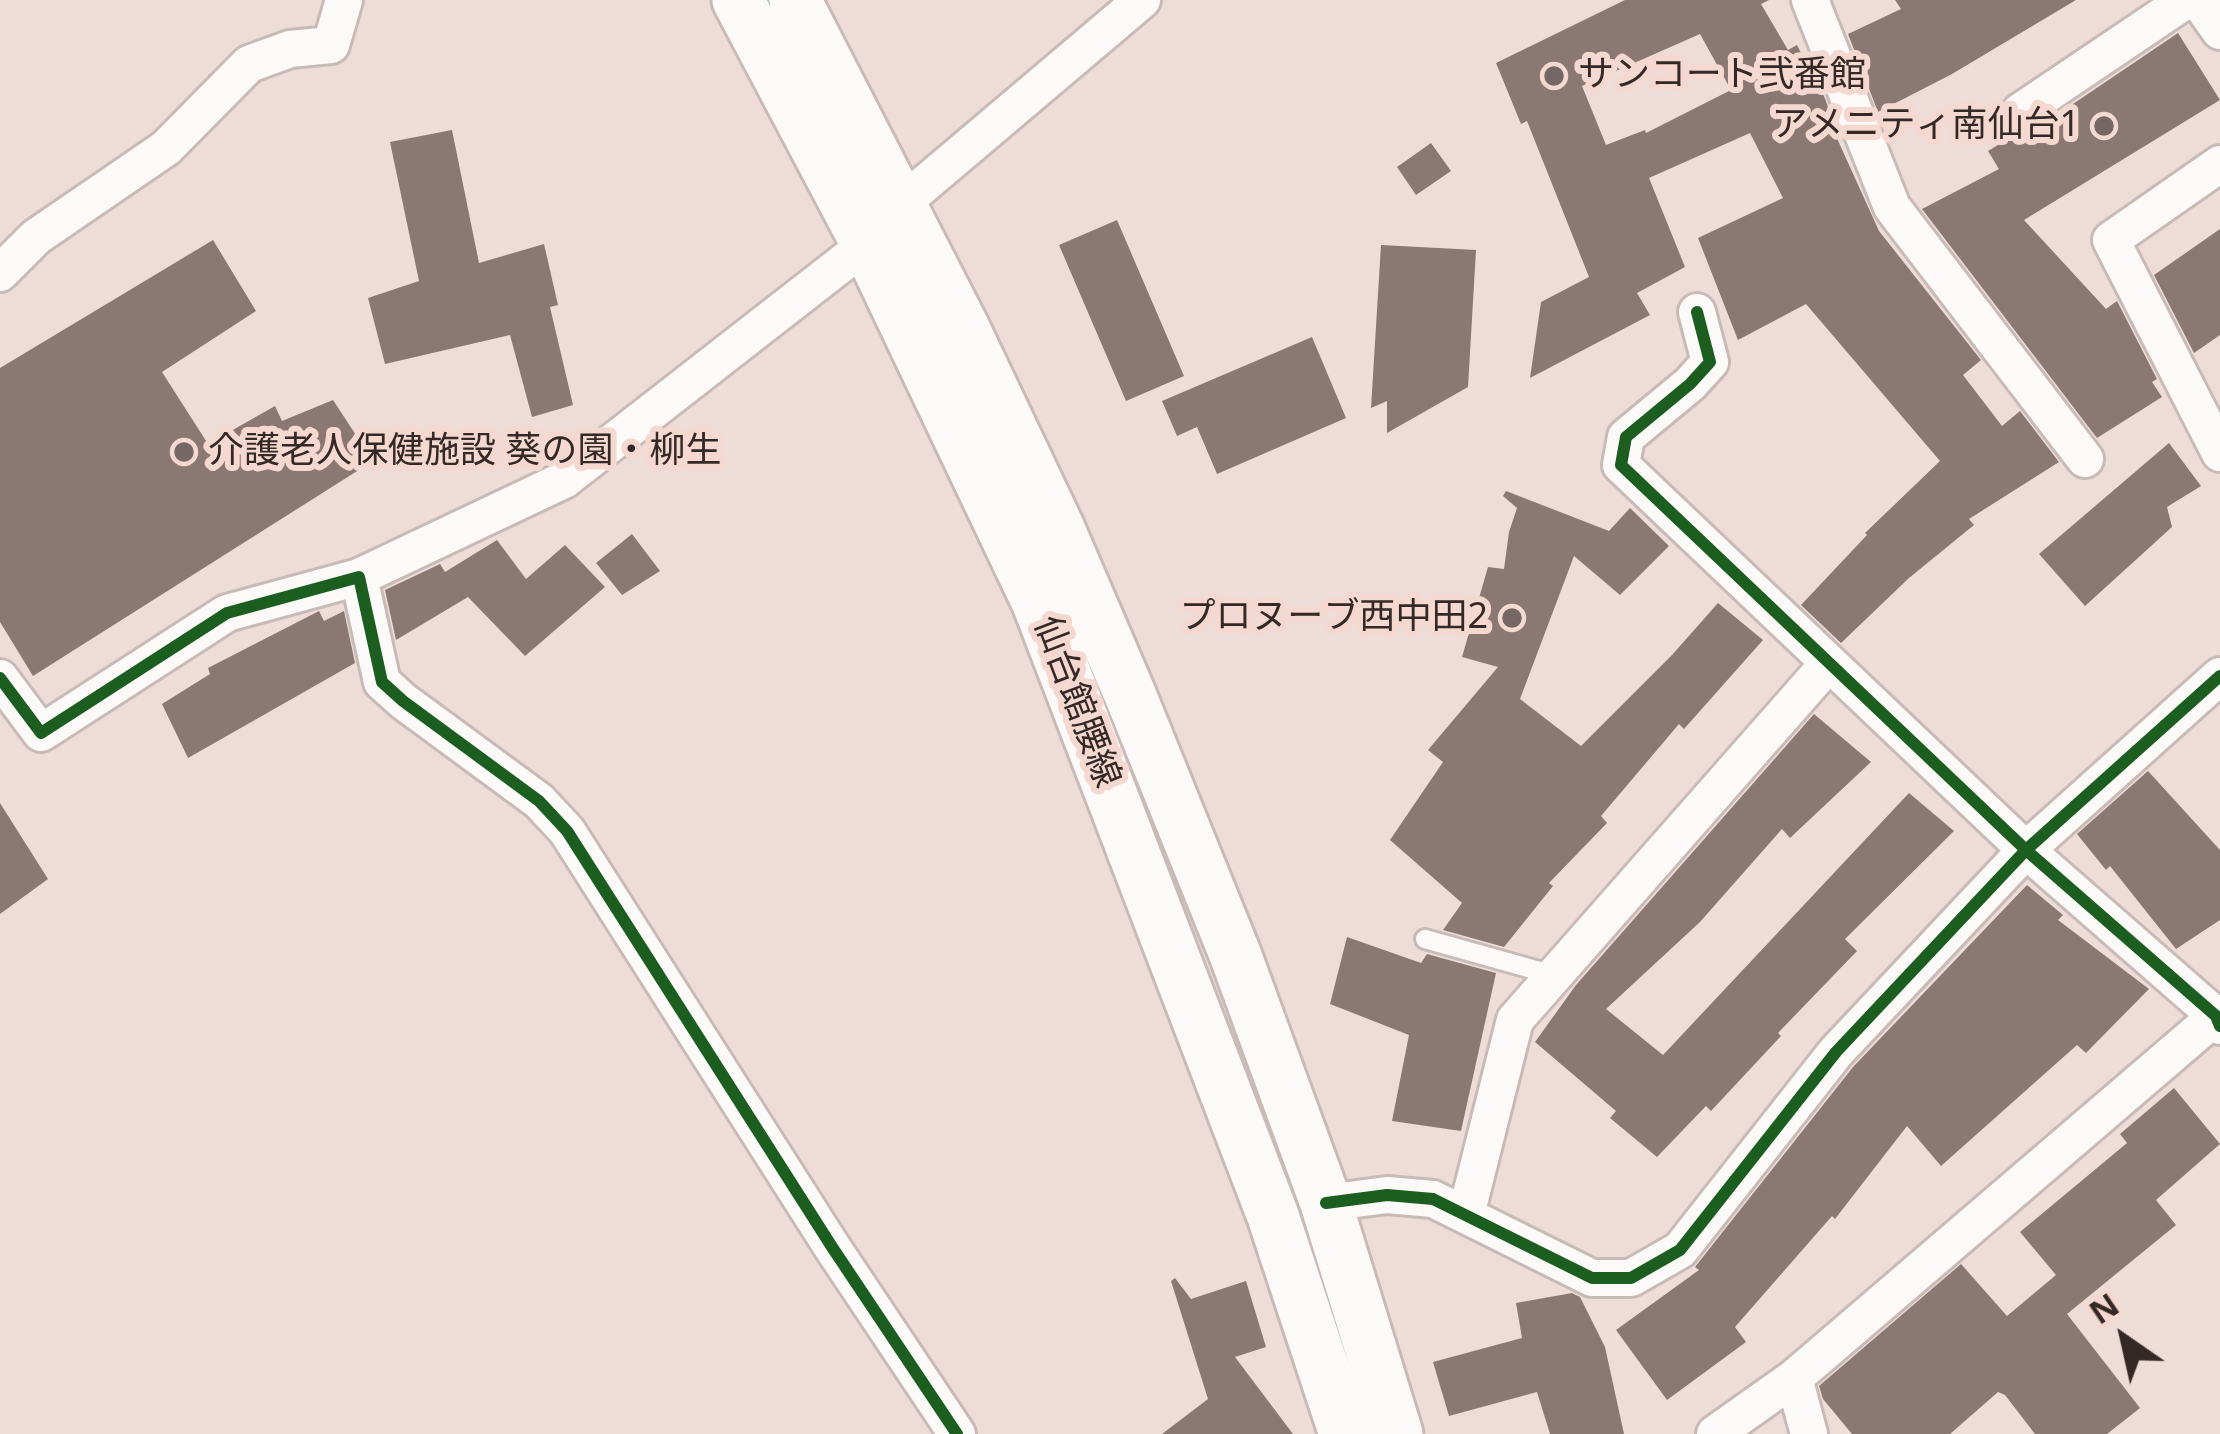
<!DOCTYPE html>
<meta charset="utf-8">
<style>
body{margin:0}
#map{position:relative;width:2220px;height:1434px;overflow:hidden;background:#eddcd7;font-family:"Noto Sans",sans-serif}
canvas{display:block}
.north{position:absolute;left:2064px;top:1278px;width:120px;height:120px;-webkit-text-stroke:9px #f5d8cf;paint-order:stroke;rotate:326deg;font-size:33px;font-weight:700;line-height:48px;text-align:center;color:#342926}
.north::after{content:'';display:block;margin:auto;width:42px;height:54px;background:#342926;clip-path:polygon(50% 0,100% 100%,50% 72%,0 100%)}
</style>
<div id="map">
<canvas width="2220" height="1434"></canvas>
<div class="north">N</div>
</div>
<script>
const ctx = document.querySelector('canvas').getContext('2d');
ctx.lineJoin = 'round';
function paint(path, color) { ctx.fillStyle = color; ctx.fill(path, 'evenodd'); }
const toPath = rows => new Path2D(rows.map(r => 'M' + r).join(''));
function stroke(path, color, width, dash) { ctx.strokeStyle = color; ctx.lineWidth = width; ctx.lineCap = dash ? 'butt' : 'round'; ctx.setLineDash(dash || []); ctx.stroke(path); }
function drawText(font, color, halo, rows, align = 'center') {
  ctx.font = font + ' "Noto Sans","Noto Sans JP",sans-serif'; ctx.lineWidth = 12; ctx.setLineDash([]); ctx.textBaseline = 'middle'; ctx.strokeStyle = halo; ctx.fillStyle = color; for (const [text, x, y, turn = 0] of rows) {
    ctx.save(); ctx.translate(x, y); ctx.rotate((+turn || 0) * Math.PI / 180); ctx.textAlign = isNaN(turn) ? turn : align; if (halo) ctx.strokeText(text, 0, 0); ctx.fillText(text, 0, 0); ctx.restore();
  }
}
const building = toPath([
 [1625,0,1769,0,1761,4,1788,50,1797,45,1802,55,1807,53,1838,132,1835,134,1879,231,1981,360,1963,375,2002,426,2020,411,2059,462,1969,519,1974,525,1909,578,1841,643,1801,605,1867,535,1865,533,1940,461,1806,304,1738,340,1698,238,1783,198,1750,133,1649,178,1685,267,1637,293,1650,315,1530,378,1541,302,1589,277,1527,121,1521,124,1496,63],
 [1700,34,1731,90,1646,133,1645,130,1606,145,1582,86],
 [1895,0,2076,0,1952,74,1878,112,1848,34,1901,9],
 [2178,33,2220,100,2024,220,2106,309,2117,301,2157,379,2152,382,2162,397,2097,438,1922,209,1999,169,1988,151,2016,134,2033,131],
 [452,130,479,263,544,244,558,305,550,307,573,405,532,417,510,335,385,364,368,298,419,281,390,142],
 [1431,143,1451,171,1416,195,1397,167],
 [1117,220,1184,376,1126,401,1059,245],
 [2220,229,2220,335,2194,353,2154,275],
 [213,240,256,311,162,372,208,444,275,406,282,421,333,400,373,461,33,676,0,622,0,368],
 [1381,245,1476,250,1468,387,1387,433,1387,401,1371,408],
 [1312,337,1346,418,1217,474,1197,427,1177,436,1162,401],
 [2169,443,2201,486,2167,507,2172,527,2085,606,2039,554],
 [1506,491,1609,531,1630,508,1669,546,1620,595,1574,556,1520,699,1581,746,1672,655,1718,603,1763,640,1684,729,1679,724,1601,816,1607,823,1549,883,1553,886,1504,947,1443,930,1462,903,1390,840,1443,762,1428,750,1498,667,1462,657,1488,567,1504,569,1509,532,1517,508,1503,496],
 [632,534,660,571,622,595,596,563],
 [497,540,526,579,565,545,605,587,525,656,468,597,396,640,385,590,440,564,445,572],
 [319,611,324,621,344,611,355,663,188,758,162,704,210,674,208,668],
 [1814,714,1871,762,1790,838,1782,829,1700,922,1606,1009,1663,1055,1909,793,1954,831,1845,939,1857,951,1778,1033,1781,1036,1711,1111,1706,1106,1657,1157,1610,1118,1616,1111,1535,1042,1576,985],
 [2148,771,2220,850,2220,920,2176,949,2110,866,2106,870,2077,834],
 [0,803,48,879,0,914],
 [2027,885,2063,915,2058,920,2149,989,2086,1053,2077,1045,1941,1166,1907,1126,1835,1219,1832,1216,1735,1327,1746,1342,1667,1400,1616,1330,1699,1270,1695,1267,1853,1067],
 [1347,937,1421,963,1427,954,1496,973,1461,1131,1392,1121,1409,1035,1330,1004],
 [2174,1088,2220,1144,2156,1200,2176,1225,2067,1314,2140,1408,2107,1434,2035,1434,2005,1395,1998,1392,1950,1434,1852,1434,1823,1399,1819,1386,1961,1264,2007,1316,2056,1275,2020,1232,2127,1143,2120,1134],
 [1175,1278,1191,1299,1246,1281,1266,1347,1235,1357,1293,1434,1162,1434,1208,1399,1171,1281],
 [1572,1293,1580,1297,1605,1347,1624,1434,1550,1434,1537,1392,1449,1416,1433,1362,1522,1338,1516,1303]
]);
const service = toPath([
 [1425,939,1557,976]
]);
const minor = toPath([
 [1810,0,1892,207,2085,459],
 [2198,0,2220,31],
 [2020,112,2186,0],
 [2220,164,2111,240,2220,453],
 [901,204,1142,0],
 [0,273,36,237,166,148,249,64,290,49,331,45,344,0],
 [1697,312,1710,362,1690,384,1626,437,1621,465,2026,850,2216,1016,2220,1026],
 [359,577,564,480,867,244],
 [0,678,41,733,227,613,359,577,382,682,403,701,539,801,567,831,832,1247,957,1434],
 [1326,1203,1387,1195,1433,1199,1592,1278,1631,1278,1680,1250,1836,1052,2026,850,2220,676],
 [1466,1215,1515,1020,1829,663],
 [1794,1378,1809,1434],
 [1715,1434,1794,1378,2220,1013]
]);
const secondary = toPath([
 [738,0,867,244,1038,603,1273,1216,1345,1434],
 [795,0,963,327,1058,527,1129,692,1235,954,1326,1203,1397,1434]
]);
const cycleway = toPath([
 [1697,312,1710,362,1690,384,1626,437,1621,465,2026,850,2216,1016,2220,1026],
 [0,678,41,733,227,613,359,577,382,682,403,701,539,801,567,831,832,1247,957,1434],
 [1326,1203,1387,1195,1433,1199,1592,1278,1631,1278,1680,1250,1836,1052,2026,850,2220,676]
]);
const markers = [
 [1554,76,12,"#756864"],
 [2104,126,12,"#756864"],
 [184,452,12,"#756864"],
 [1512,618,12,"#756864"]
];
const poiNames = [
 ["サンコート弐番館",1578,76],
 ["アメニティ南仙台1",2080,126,"right"],
 ["介護老人保健施設 葵の園・柳生",208,452],
 ["プロヌーブ西中田2",1488,618,"right"]
];
const streetNames = [
 ["仙台館腰線",1076,702,69]
];
paint(building, '#8b7872');
stroke(service, '#c8bbb7', 24);
stroke(minor, '#c8bbb7', 42);
stroke(secondary, '#c8bbb7', 57);
stroke(service, '#fcfaf9', 18);
stroke(minor, '#fcfaf9', 36);
stroke(secondary, '#fcfaf9', 51);
stroke(cycleway, '#1b5e20', 12);
for (const [x, y, r, color] of markers) { const dot = new Path2D(); dot.arc(x, y, r, 0, 2 * Math.PI); ctx.fillStyle = color; ctx.fill(dot); stroke(dot, '#f5d8cf', 4.5); }
drawText('36px', '#342926', '#f5d8cf', poiNames, 'left');
drawText('36px', '#342926', '#f5d8cf', streetNames);
</script>
